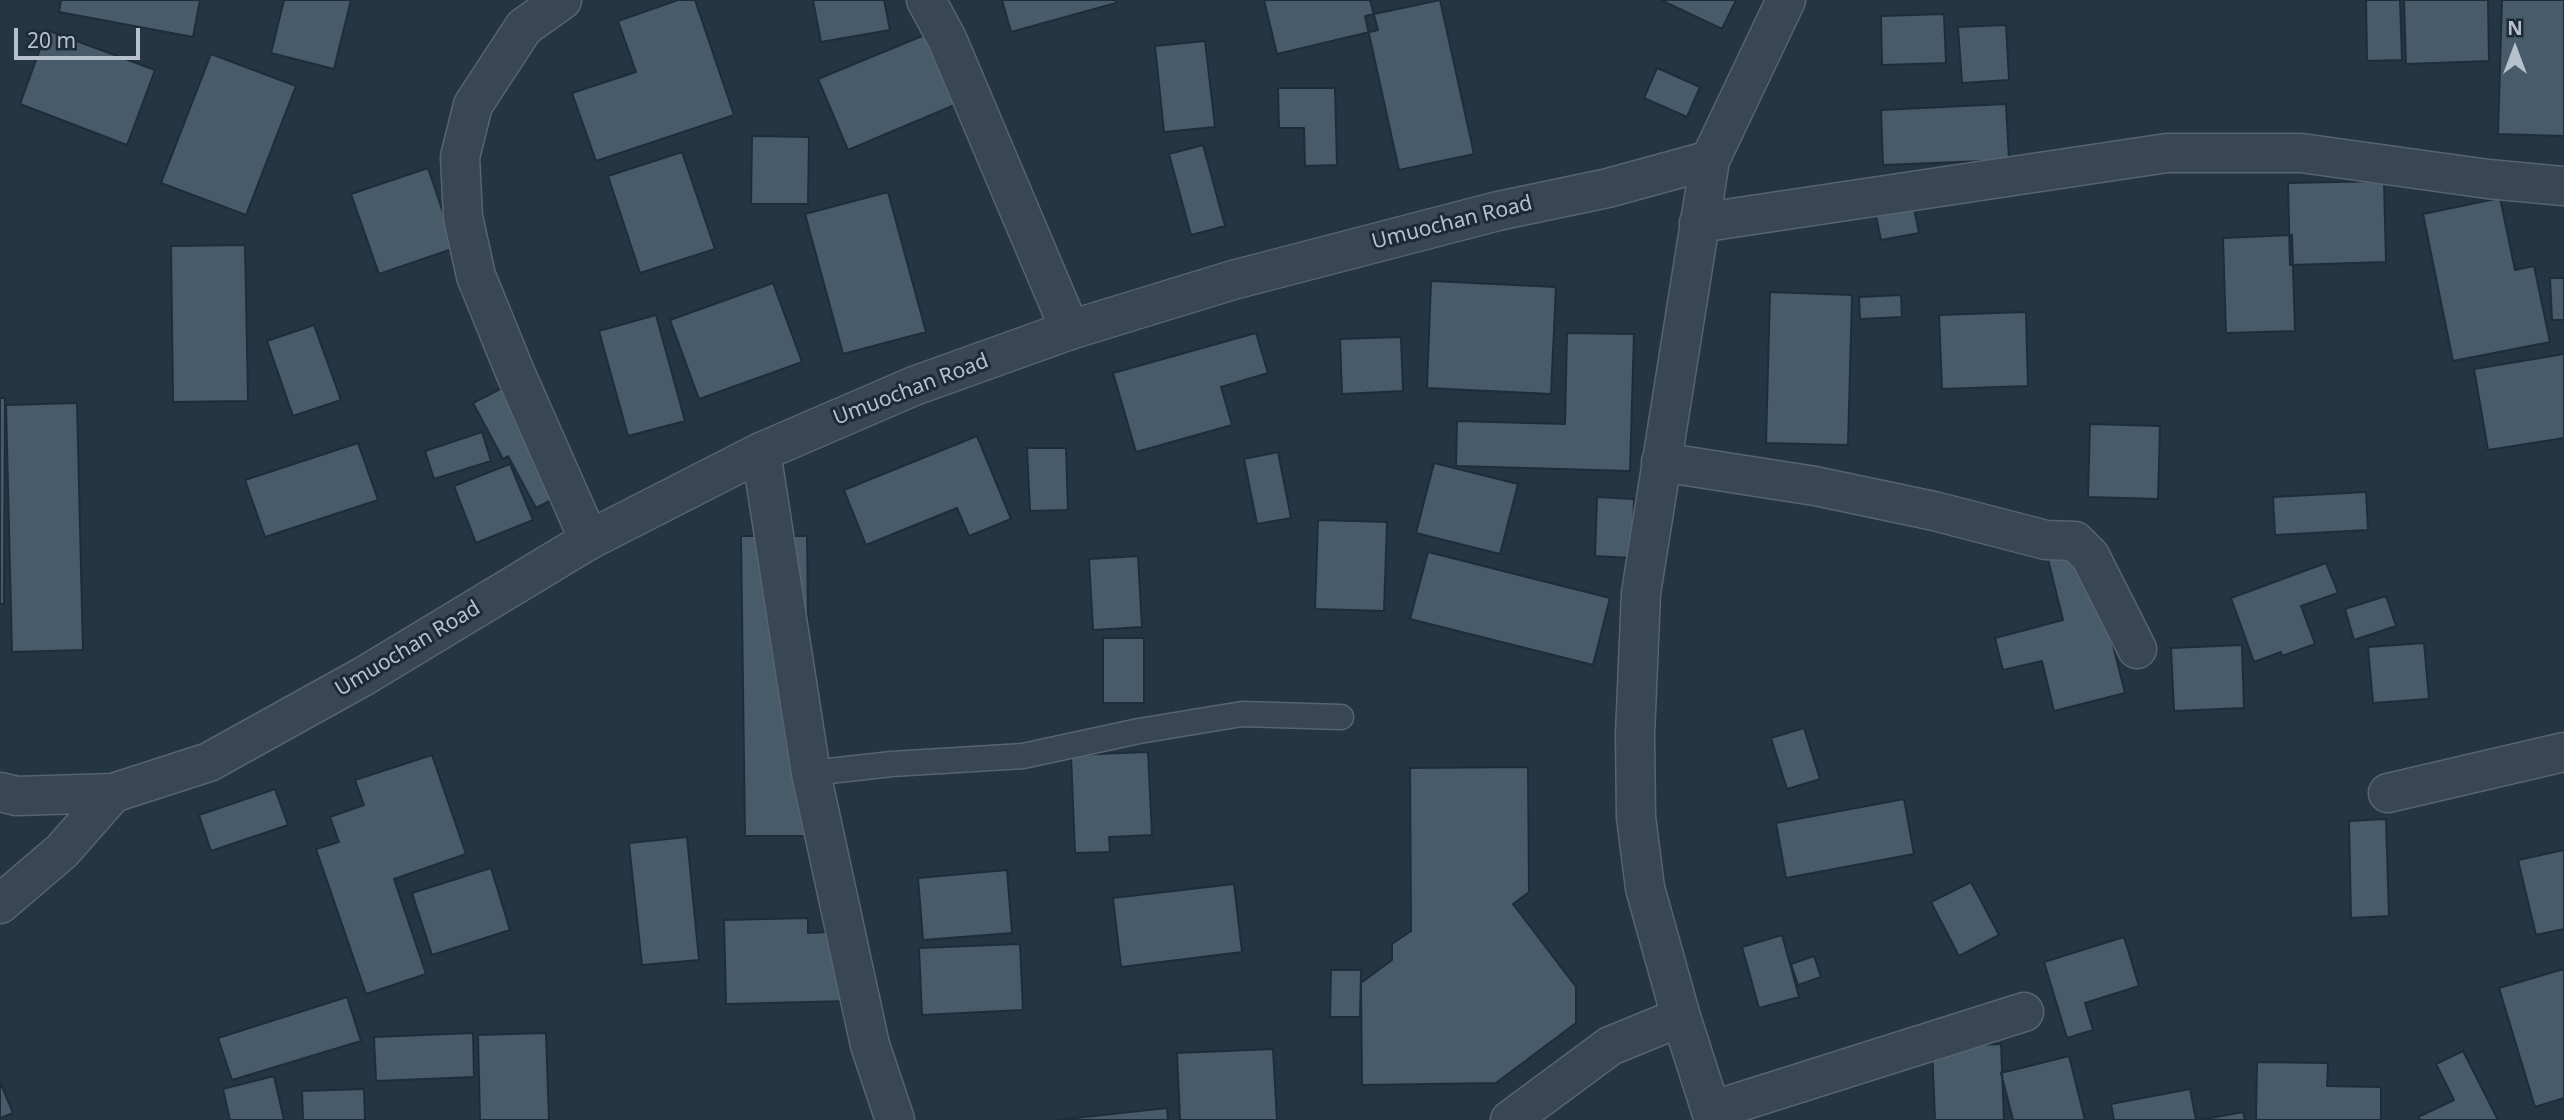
<!DOCTYPE html>
<style>
body{margin:0}
#map{position:relative;width:2564px;height:1120px;overflow:hidden;background:#243544;font-family:"Noto Sans",sans-serif}
canvas{display:block}
.north{position:absolute;left:2480px;top:14px;width:70px;height:70px;-webkit-text-stroke:5px #1d2b39;paint-order:stroke;rotate:0deg;font-size:19px;font-weight:700;line-height:28px;text-align:center;color:#b6c1cd}
.north::after{content:'';display:block;margin:auto;width:24px;height:32px;background:#b6c1cd;clip-path:polygon(50% 0,100% 100%,50% 72%,0 100%)}
.scale{position:absolute;left:14px;top:28px;width:126px;height:32px;box-sizing:border-box;border:4px solid #b6c1cd;border-top:0;padding-left:9px;font-size:21px;line-height:24px;white-space:nowrap;color:#b6c1cd;-webkit-text-stroke:5px #1d2b39;paint-order:stroke}
</style>
<div id="map">
<canvas width="2564" height="1120"></canvas>
<div class="north">N</div>
<div class="scale">20 m</div>
</div>
<script>
const ctx = document.querySelector('canvas').getContext('2d');
ctx.lineJoin = 'round';
function paint(path, color) { ctx.fillStyle = color; ctx.fill(path, 'evenodd'); }
const toPath = rows => new Path2D(rows.map(r => 'M' + r).join(''));
function stroke(path, color, width, dash) { ctx.strokeStyle = color; ctx.lineWidth = width; ctx.lineCap = dash ? 'butt' : 'round'; ctx.setLineDash(dash || []); ctx.stroke(path); }
function drawText(font, color, halo, rows, align = 'center') {
  ctx.font = font + ' "Noto Sans",sans-serif'; ctx.lineWidth = 6; ctx.setLineDash([]); ctx.textBaseline = 'middle'; ctx.strokeStyle = halo; ctx.fillStyle = color; for (const [text, x, y, turn = 0] of rows) {
    ctx.save(); ctx.translate(x, y); ctx.rotate((+turn || 0) * Math.PI / 180); ctx.textAlign = isNaN(turn) ? turn : align; if (halo) ctx.strokeText(text, 0, 0); ctx.fillText(text, 0, 0); ctx.restore();
  }
}
const building = toPath([
 [61,0,200,0,193,37,59,12,61,0],
 [284,0,351,0,334,69,271,53,284,0],
 [678,0,695,0,734,115,596,161,572,93,636,72,618,21,678,0],
 [813,0,884,0,890,30,821,42,813,0],
 [1002,0,1115,0,1116,3,1011,32,1002,0],
 [1264,0,1370,0,1378,30,1277,54,1264,0],
 [1440,0,1474,154,1399,170,1365,16,1440,0],
 [1661,0,1736,0,1722,29,1661,0],
 [2366,0,2400,0,2402,60,2367,61,2366,0],
 [2404,0,2488,0,2489,61,2406,64,2404,0],
 [2502,0,2564,0,2564,136,2498,134,2502,0],
 [1944,14,1946,63,1882,65,1881,16,1944,14],
 [2006,25,2009,80,1962,83,1958,27,2006,25],
 [47,30,155,70,127,145,20,104,47,30],
 [927,34,957,104,848,150,818,79,927,34],
 [1205,41,1215,127,1164,132,1155,46,1205,41],
 [211,54,296,86,246,215,161,183,211,54],
 [1657,68,1700,87,1687,117,1644,98,1657,68],
 [1278,88,1335,88,1337,165,1305,166,1304,128,1279,128,1278,88],
 [2006,104,2009,160,1883,165,1881,110,2006,104],
 [752,136,809,137,808,204,751,204,752,136],
 [1203,145,1225,226,1191,235,1169,154,1203,145],
 [682,152,715,249,640,273,608,176,682,152],
 [428,168,455,248,379,274,351,194,428,168],
 [2384,181,2386,262,2290,265,2288,183,2384,181],
 [888,192,926,332,843,354,805,214,888,192],
 [2500,198,2515,270,2534,266,2550,342,2453,361,2423,214,2500,198],
 [1914,208,1919,233,1881,240,1876,216,1914,208],
 [2292,235,2295,331,2226,333,2223,238,2292,235],
 [245,245,248,401,173,402,171,246,245,245],
 [2550,278,2564,278,2564,320,2552,320,2550,278],
 [1431,281,1556,287,1551,394,1427,388,1431,281],
 [773,283,802,362,699,399,670,320,773,283],
 [1770,292,1852,295,1848,445,1766,443,1770,292],
 [1901,295,1902,317,1860,319,1859,297,1901,295],
 [2026,312,2028,386,1942,389,1939,315,2026,312],
 [656,315,685,421,628,436,599,331,656,315],
 [314,325,341,400,293,416,267,341,314,325],
 [1256,333,1268,373,1221,387,1232,425,1136,452,1113,373,1256,333],
 [1567,333,1634,334,1630,471,1456,466,1457,421,1565,424,1567,333],
 [1401,337,1403,391,1342,394,1340,339,1401,337],
 [2564,354,2564,438,2488,450,2474,369,2564,354],
 [516,381,572,489,536,508,508,456,503,459,473,403,516,381],
 [0,398,5,398,4,604,0,604,0,398],
 [77,403,83,650,12,652,6,405,77,403],
 [2090,424,2160,426,2158,499,2088,497,2090,424],
 [482,432,491,461,434,479,425,451,482,432],
 [977,436,1011,519,969,536,957,508,866,545,844,490,977,436],
 [358,443,378,500,265,537,245,480,358,443],
 [1027,448,1066,448,1068,510,1030,511,1027,448],
 [1278,452,1291,518,1257,524,1244,459,1278,452],
 [1434,463,1518,484,1500,554,1416,533,1434,463],
 [510,464,533,520,476,543,454,486,510,464],
 [2366,492,2368,530,2275,535,2273,497,2366,492],
 [1597,497,1634,499,1632,558,1595,556,1597,497],
 [1318,520,1387,522,1384,611,1315,609,1318,520],
 [2085,534,2125,693,2054,711,2042,661,2003,670,1995,638,2063,620,2044,543,2085,534],
 [741,536,807,536,811,836,745,836,741,536],
 [1428,552,1610,598,1593,665,1410,619,1428,552],
 [1138,556,1142,627,1093,630,1089,559,1138,556],
 [2326,563,2338,593,2301,606,2315,644,2282,656,2281,652,2254,662,2231,598,2326,563],
 [2386,596,2396,626,2354,640,2345,609,2386,596],
 [1103,638,1144,638,1144,703,1103,703,1103,638],
 [2424,643,2429,699,2373,703,2368,647,2424,643],
 [2242,645,2244,708,2174,711,2171,648,2242,645],
 [1804,728,1820,779,1787,789,1771,738,1804,728],
 [1148,752,1152,835,1109,837,1110,852,1075,853,1071,755,1148,752],
 [432,755,466,854,394,879,426,974,366,994,316,849,339,842,330,817,364,805,355,780,432,755],
 [1528,767,1529,892,1513,904,1576,987,1576,1023,1496,1083,1362,1085,1361,983,1392,960,1392,944,1411,931,1410,768,1528,767],
 [275,789,288,825,211,851,199,815,275,789],
 [1904,799,1914,854,1786,878,1776,823,1904,799],
 [2386,819,2389,916,2351,918,2349,821,2386,819],
 [687,837,699,960,642,965,629,843,687,837],
 [2564,850,2564,929,2536,935,2518,860,2564,850],
 [491,868,510,930,432,955,412,893,491,868],
 [1007,870,1012,933,923,940,918,878,1007,870],
 [1971,882,1999,935,1959,956,1931,902,1971,882],
 [1234,884,1242,952,1121,967,1113,898,1234,884],
 [808,918,808,933,849,931,850,1001,726,1004,724,920,808,918],
 [1782,935,1799,997,1759,1008,1742,947,1782,935],
 [2124,937,2139,986,2085,1003,2093,1030,2067,1038,2044,962,2124,937],
 [1020,944,1023,1010,922,1015,919,948,1020,944],
 [1814,956,1821,977,1798,985,1791,964,1814,956],
 [2564,969,2564,1098,2535,1107,2499,988,2564,969],
 [1331,970,1361,970,1360,1017,1330,1017,1331,970],
 [347,997,361,1041,232,1080,218,1038,347,997],
 [473,1033,474,1077,376,1081,374,1037,473,1033],
 [546,1033,549,1120,480,1120,478,1035,546,1033],
 [2001,1044,2004,1120,1935,1120,1932,1047,2001,1044],
 [1273,1049,1277,1120,1180,1120,1177,1053,1273,1049],
 [2463,1051,2498,1120,2420,1120,2418,1117,2454,1100,2436,1064,2463,1051],
 [2069,1056,2085,1120,2013,1120,2001,1073,2069,1056],
 [2257,1062,2328,1063,2327,1086,2381,1087,2381,1120,2256,1120,2257,1062],
 [274,1076,284,1120,230,1120,223,1089,274,1076],
 [0,1082,13,1113,0,1118,0,1082],
 [364,1089,365,1120,303,1120,302,1091,364,1089],
 [2190,1089,2196,1120,2114,1120,2111,1104,2190,1089],
 [1167,1108,1168,1120,1057,1120,1167,1108],
 [2243,1112,2245,1120,2200,1120,2243,1112]
]);
const service = toPath([
 [811,773,892,764,1023,756,1139,731,1242,714,1341,717]
]);
const minor = toPath([
 [562,0,524,27,473,105,460,157,463,217,476,276,515,372,589,540],
 [926,0,947,39,1070,330],
 [1699,223,2167,153,2301,153,2488,179,2564,186],
 [761,452,811,773,870,1045,895,1120],
 [1661,462,1815,486,1934,511,2046,540,2075,541,2090,556,2137,649],
 [2388,793,2564,752],
 [0,904,62,851,113,793],
 [1711,1111,2024,1012],
 [1510,1120,1610,1046,1681,1017]
]);
const tertiary = toPath([
 [1710,160,1641,593,1635,735,1636,817,1645,888,1681,1017,1714,1120],
 [0,792,17,796,113,793,209,762,364,676,589,540,761,452,914,386,1070,330,1233,280,1498,211,1608,188,1710,160,1786,0]
]);
const streetNames = [
 ["Umuochan Road",1452,223,-14],
 ["Umuochan Road",911,390,-21],
 ["Umuochan Road",408,649,-31]
];
paint(building, '#485b6a');
stroke(building, '#1f2d3b', 2);
stroke(service, '#576470', 27);
stroke(minor, '#576470', 41);
stroke(tertiary, '#576470', 41);
stroke(service, '#394653', 24);
stroke(minor, '#394653', 38);
stroke(tertiary, '#394653', 38);
drawText('21px', '#b6c1cd', '#1d2b39', streetNames);
</script>
